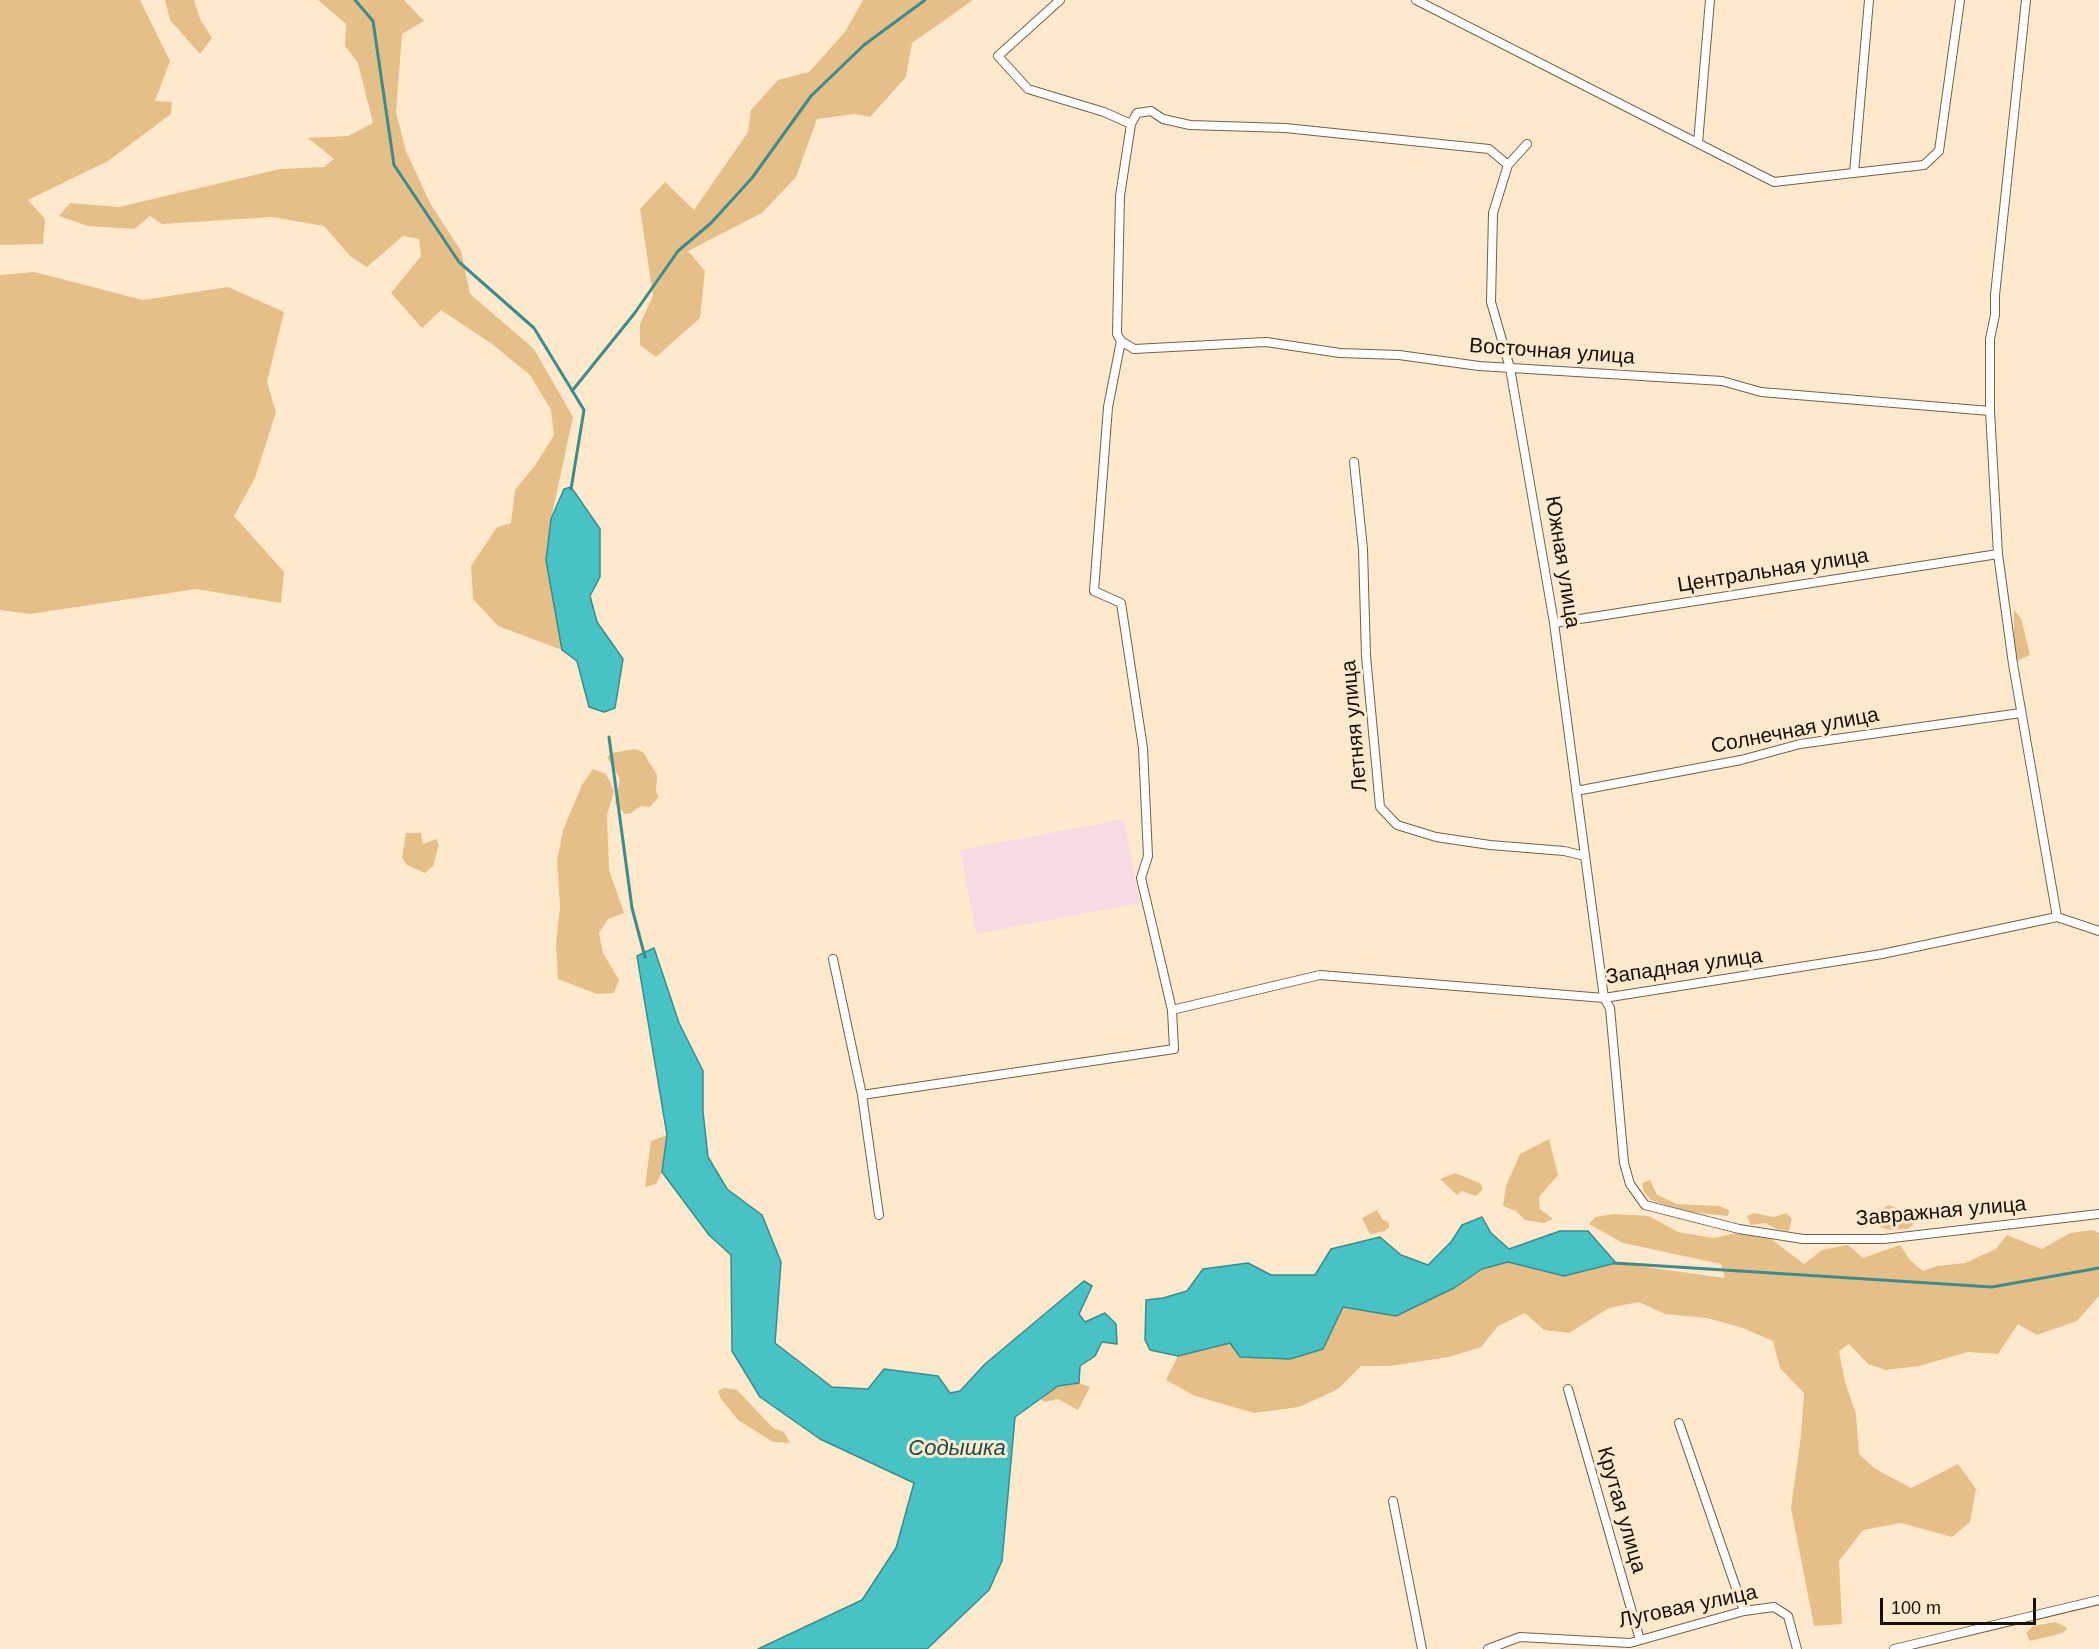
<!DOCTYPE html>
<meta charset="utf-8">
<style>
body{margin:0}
#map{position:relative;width:2099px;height:1649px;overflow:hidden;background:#fee9cc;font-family:Helvetica,sans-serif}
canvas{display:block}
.scale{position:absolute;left:1880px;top:1598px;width:156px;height:27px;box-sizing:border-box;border:3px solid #171006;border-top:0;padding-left:8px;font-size:18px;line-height:21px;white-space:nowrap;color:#171006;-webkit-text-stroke:4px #fee9cc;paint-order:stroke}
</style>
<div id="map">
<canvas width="2099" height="1649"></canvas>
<div class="scale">100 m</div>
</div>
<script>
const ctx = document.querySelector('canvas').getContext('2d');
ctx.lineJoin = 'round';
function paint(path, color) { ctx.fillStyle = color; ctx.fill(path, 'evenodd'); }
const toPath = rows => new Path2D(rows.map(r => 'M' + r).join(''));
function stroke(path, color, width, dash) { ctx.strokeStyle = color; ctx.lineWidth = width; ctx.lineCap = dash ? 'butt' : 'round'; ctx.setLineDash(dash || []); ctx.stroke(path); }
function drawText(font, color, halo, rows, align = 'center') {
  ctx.font = font + ' Helvetica,sans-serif'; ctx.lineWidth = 6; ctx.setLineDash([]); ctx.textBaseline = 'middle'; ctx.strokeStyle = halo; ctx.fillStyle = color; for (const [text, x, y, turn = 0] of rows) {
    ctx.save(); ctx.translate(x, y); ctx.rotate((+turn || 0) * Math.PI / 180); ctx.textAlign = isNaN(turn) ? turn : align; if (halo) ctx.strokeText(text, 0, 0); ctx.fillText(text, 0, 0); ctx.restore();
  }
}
const industrial = toPath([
 [1124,819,1140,903,976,934,960,850]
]);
const green = toPath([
 [0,0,140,0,170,61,155,101,172,102,171,114,108,161,28,200,45,219,43,244,0,245],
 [165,0,194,0,200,19,212,38,200,54,170,20],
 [318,0,404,0,424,21,402,34,396,112,406,151,430,203,461,251,470,294,534,349,573,417,551,519,546,560,562,650,498,626,473,599,471,566,497,527,511,523,515,490,536,464,554,435,551,410,530,375,492,344,441,310,422,328,391,293,421,256,419,239,403,236,367,267,351,257,324,226,272,217,162,224,150,216,134,229,88,226,59,216,70,203,119,207,280,169,324,167,334,159,308,138,348,136,373,123,358,63,345,46,346,24],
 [863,0,973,0,912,43,906,77,870,117,854,114,817,119,796,177,762,213,688,251,705,271,700,318,656,357,640,345,640,324,653,296,640,209,665,182,694,210,748,132,751,110,778,80,809,72,845,32],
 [34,272,143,300,228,287,284,312,267,382,276,412,255,478,234,516,284,572,281,603,196,589,30,614,0,610,0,275],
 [2014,610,2021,618,2030,655,2017,661,2014,649],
 [635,749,643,752,657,775,656,792,659,797,650,807,641,806,631,813,625,814,615,803,620,779,607,757,612,753],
 [593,769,606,774,614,791,607,815,609,870,624,913,608,919,599,933,603,953,619,980,614,993,597,994,558,979,556,943,560,907,557,860,563,830,582,785],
 [406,833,421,833,423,844,436,839,439,845,433,866,425,873,407,865,402,858],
 [667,1135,662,1172,656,1184,645,1187,651,1141],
 [1549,1139,1558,1175,1539,1197,1539,1201,1540,1209,1553,1219,1544,1223,1525,1220,1516,1211,1503,1206,1506,1186,1520,1154],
 [1455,1173,1480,1183,1483,1189,1476,1196,1462,1191,1457,1195,1440,1179],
 [1650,1180,1657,1195,1677,1204,1719,1206,1729,1210,1728,1216,1682,1211,1651,1200,1644,1192,1642,1183],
 [1889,1205,1917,1216,1913,1225,1907,1229,1890,1230,1877,1226,1873,1214],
 [1377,1210,1382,1219,1389,1223,1389,1227,1385,1231,1370,1234,1362,1218],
 [1754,1213,1774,1217,1786,1213,1792,1219,1789,1231,1777,1229,1765,1223,1751,1225,1747,1216],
 [1614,1214,1649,1216,1678,1232,1714,1238,1736,1233,1771,1239,1804,1264,1822,1250,1848,1245,1863,1258,1900,1245,1910,1260,1923,1271,1937,1266,1965,1263,1996,1249,2007,1235,2042,1249,2070,1233,2093,1230,2099,1233,2099,1296,2077,1321,2037,1335,2018,1324,1998,1354,1968,1352,1919,1366,1886,1370,1868,1364,1849,1344,1839,1351,1845,1382,1856,1414,1859,1454,1874,1468,1911,1488,1958,1464,1976,1489,1970,1522,1952,1537,1901,1523,1863,1530,1839,1561,1842,1624,1814,1626,1791,1508,1801,1435,1804,1393,1780,1368,1773,1341,1740,1327,1707,1318,1665,1314,1639,1302,1609,1308,1569,1333,1544,1330,1525,1313,1498,1326,1481,1347,1449,1357,1390,1366,1361,1366,1338,1389,1299,1407,1254,1413,1195,1396,1166,1380,1178,1356,1230,1343,1343,1307,1396,1316,1454,1288,1482,1269,1508,1262,1564,1276,1616,1263,1725,1278,1721,1264,1623,1243,1589,1224,1595,1217],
 [1079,1383,1090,1387,1078,1410,1058,1399,1045,1402,1040,1399,1058,1386],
 [725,1388,737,1390,773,1428,784,1432,790,1443,773,1442,738,1420,721,1399,718,1391],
 [2056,1622,2067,1628,2063,1633,2030,1641,2026,1633,2033,1626]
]);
const water = toPath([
 [571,487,600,529,600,577,590,596,597,622,623,659,615,708,604,712,589,707,577,661,562,650,546,560,551,519,564,489,571,487],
 [654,948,679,1023,703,1071,703,1112,708,1157,727,1189,762,1215,781,1262,775,1343,832,1387,868,1389,884,1369,938,1376,950,1393,960,1391,985,1364,1084,1281,1092,1286,1079,1314,1085,1322,1105,1313,1116,1324,1117,1344,1102,1342,1095,1356,1080,1366,1079,1383,1058,1386,1015,1417,1002,1561,989,1590,927,1649,758,1649,862,1600,896,1548,914,1483,820,1439,760,1397,732,1351,731,1255,709,1235,662,1172,667,1135,637,956,654,948],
 [1482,1217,1491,1233,1509,1249,1560,1231,1588,1231,1616,1263,1564,1276,1508,1262,1482,1269,1454,1288,1396,1316,1343,1307,1323,1349,1290,1359,1240,1357,1230,1343,1178,1356,1150,1350,1145,1340,1146,1300,1163,1298,1187,1291,1203,1269,1248,1263,1271,1275,1315,1275,1331,1249,1380,1237,1401,1255,1428,1265,1451,1242,1462,1225,1482,1217]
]);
const stream = toPath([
 [355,0,373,21,394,165,459,262,534,328,584,410,571,489],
 [572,391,634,314,678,251,711,223,752,178,811,96,864,45,925,0],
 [609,737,632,908,645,957],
 [1614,1263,1992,1287,2099,1268]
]);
const minor = toPath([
 [1060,0,998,56,1028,89,1104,112,1131,124],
 [1416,0,1774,182,1924,165,1939,151,1960,0],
 [2026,0,1995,295,1995,315,1990,339,1990,411,1998,554,2013,664,2057,917],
 [1698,143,1710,0],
 [1527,144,1508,165,1493,213,1491,302,1510,368,1554,623,1604,998,1610,1008,1624,1163,1630,1184,1645,1205,1739,1229,1803,1239,1884,1239,2099,1214],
 [1508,165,1489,149,1285,128,1190,125,1163,119,1151,111,1137,113,1131,124,1120,196,1117,334,1121,341,1134,349,1266,342,1340,353,1399,355,1479,366,1722,381,1761,392,1990,411],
 [1854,173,1869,0],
 [1354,462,1363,549,1366,656,1380,807,1397,825,1436,837,1490,845,1564,851,1585,856],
 [1554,623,1998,554],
 [1576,791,1741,760,1800,744,2021,713],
 [2057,917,2099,931],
 [833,959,862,1095,1174,1049,1172,1010,1141,878,1148,856,1143,748,1121,603,1094,591,1108,407,1121,341],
 [1172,1010,1320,975,1604,998,1882,954,2057,917],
 [862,1095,879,1215],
 [1568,1389,1640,1640],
 [1679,1423,1744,1611],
 [1393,1501,1422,1649],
 [1488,1649,1520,1637,1630,1643,1744,1611,1774,1607,1788,1616,1797,1649],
 [1894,1649,2099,1600]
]);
const streetNames = [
 ["Восточная улица",1552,352,4],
 ["Южная улица",1562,562,81],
 ["Центральная улица",1773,571,-9],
 ["Летняя улица",1355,726,-95],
 ["Солнечная улица",1795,731,-11],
 ["Западная улица",1684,967,-8],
 ["Завражная улица",1941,1212,-5],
 ["Крутая улица",1621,1510,74],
 ["Луговая улица",1688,1607,-12]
];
const waterNames = [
 ["Содышка",957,1449]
];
paint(industrial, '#f4dbe4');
paint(green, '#e6bf88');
paint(water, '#47c2c5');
stroke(water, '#398d8c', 1.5);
stroke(stream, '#398d8c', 3);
stroke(minor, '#736147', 10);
stroke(minor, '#fff', 8);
drawText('21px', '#171006', '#fee9cc', streetNames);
drawText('italic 22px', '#164c4d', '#fee9cc', waterNames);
</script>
